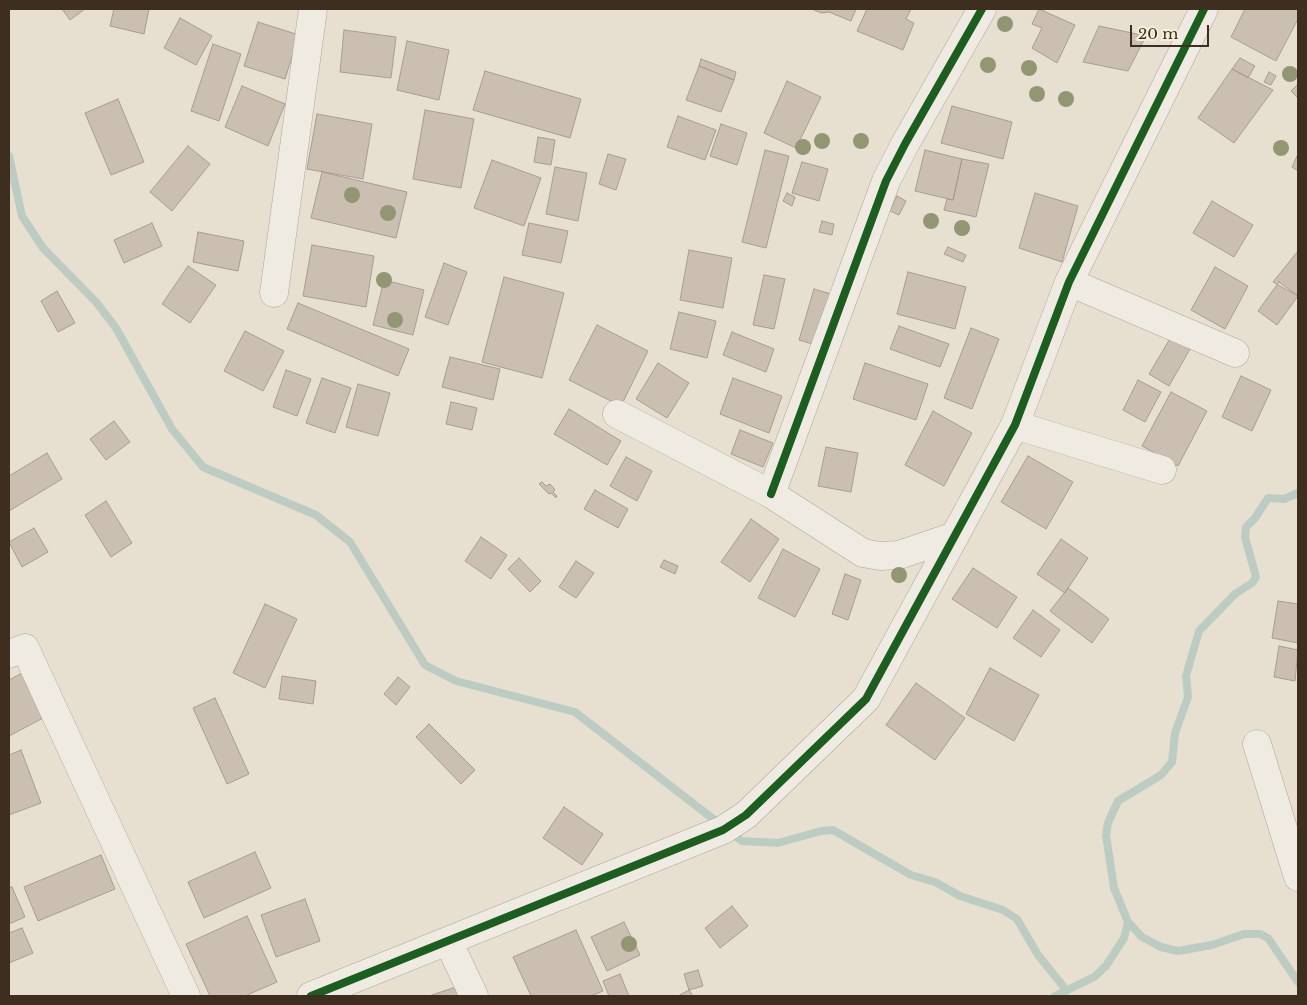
<!DOCTYPE html>
<style>
body{margin:0}
#map{position:relative;width:1307px;height:1005px;overflow:hidden;background:#e7e0d1;font-family:"Libre Baskerville",serif}
canvas{display:block}
.frame{position:absolute;inset:0;border:10px solid #3d2e20;pointer-events:none}
.scale{position:absolute;left:1130px;top:25px;width:79px;height:22px;box-sizing:border-box;border:2px solid #3d2e20;border-top:0;padding-left:6px;font-size:15px;line-height:18px;white-space:nowrap;color:#3d2e20;-webkit-text-stroke:4px #f7eed8;paint-order:stroke}
</style>
<div id="map">
<canvas width="1307" height="1005"></canvas>
<div class="frame"></div>
<div class="scale">20 m</div>
</div>
<script>
const ctx = document.querySelector('canvas').getContext('2d');
ctx.lineJoin = 'round';
const toPath = rows => new Path2D(rows.map(r => 'M' + r).join(''));
function stroke(path, color, width, dash) { ctx.strokeStyle = color; ctx.lineWidth = width; ctx.lineCap = dash ? 'butt' : 'round'; ctx.setLineDash(dash || []); ctx.stroke(path); }
function paint(path, color) { ctx.fillStyle = color; ctx.fill(path, 'evenodd'); }
const stream = toPath([
 [9,156,22,216,43,248,96,302,116,328,172,429,203,467,316,515,350,542,425,665,456,681,575,712,721,825],
 [1298,493,1284,499,1268,498,1255,518,1246,527,1245,537,1256,577,1252,583,1235,594,1199,631,1186,676,1188,697,1175,733,1172,762,1161,775,1118,801,1108,823,1106,835,1114,888,1128,922,1142,937,1161,947,1178,951,1212,945,1244,934,1260,934,1268,938,1298,982],
 [730,832,742,841,778,843,821,831,833,830,911,875,935,882,960,896,1003,910,1017,919,1038,955,1067,991],
 [1055,996,1094,977,1106,966,1124,938,1128,922]
]);
const building = toPath([
 [62,9,85,9,70,20,62,9],
 [114,9,149,9,144,34,110,26,114,9],
 [812,9,856,9,851,21,829,12,821,13,812,9],
 [867,9,911,9,906,19,914,23,903,50,857,31,867,9],
 [1039,9,1075,25,1057,63,1032,48,1042,28,1032,24,1039,9],
 [1245,9,1298,9,1298,19,1276,61,1231,37,1245,9],
 [180,18,212,36,196,65,164,48,180,18],
 [258,22,299,35,285,79,244,66,258,22],
 [1099,26,1146,36,1128,71,1083,62,1099,26],
 [344,30,396,37,391,78,340,72,344,30],
 [407,41,449,50,439,100,397,90,407,41],
 [213,44,241,54,219,121,191,111,213,44],
 [1240,58,1255,66,1248,78,1232,69,1240,58],
 [701,59,736,72,734,80,699,66,701,59],
 [699,66,734,80,721,112,686,100,699,66],
 [1232,69,1273,90,1234,143,1198,118,1232,69],
 [485,71,581,99,570,138,473,110,485,71],
 [1269,72,1276,76,1271,85,1264,82,1269,72],
 [787,81,821,97,796,148,764,133,787,81],
 [1298,84,1298,98,1291,91,1298,84],
 [242,86,285,104,268,146,225,127,242,86],
 [118,99,144,162,111,175,85,113,118,99],
 [952,106,1012,122,1003,159,941,143,952,106],
 [425,110,474,119,461,188,413,179,425,110],
 [317,114,372,124,363,179,307,169,317,114],
 [678,116,716,130,705,160,667,147,678,116],
 [721,124,747,133,737,165,710,156,721,124],
 [538,137,555,140,551,165,534,162,538,137],
 [188,146,210,164,172,211,150,192,188,146],
 [765,150,789,156,766,248,742,242,765,150],
 [925,150,962,159,953,200,915,191,925,150],
 [608,154,626,159,616,190,599,184,608,154],
 [1298,154,1298,171,1292,167,1298,154],
 [962,159,989,164,976,217,944,210,947,199,953,200,962,159],
 [492,160,541,178,524,226,474,208,492,160],
 [802,162,828,169,819,201,792,193,802,162],
 [555,167,587,173,578,221,546,214,555,167],
 [322,172,407,192,396,238,311,218,322,172],
 [787,193,795,197,792,206,783,201,787,193],
 [1035,193,1078,206,1062,262,1019,248,1035,193],
 [897,196,906,201,899,215,890,211,897,196],
 [1212,201,1253,225,1234,257,1193,233,1212,201],
 [822,221,834,224,832,235,819,232,822,221],
 [152,223,162,246,124,263,114,240,152,223],
 [529,223,568,231,561,263,522,255,529,223],
 [198,232,244,241,238,271,193,262,198,232],
 [312,245,374,256,366,307,303,296,312,245],
 [948,247,966,255,963,262,944,254,948,247],
 [689,250,732,258,723,308,680,300,689,250],
 [1298,251,1298,296,1273,282,1298,251],
 [444,263,467,272,448,325,425,317,444,263],
 [188,266,216,285,190,323,162,304,188,266],
 [1215,267,1248,286,1225,329,1191,310,1215,267],
 [908,272,966,287,955,329,897,314,908,272],
 [764,275,785,279,774,329,753,325,764,275],
 [504,277,564,293,542,378,482,362,504,277],
 [384,280,424,290,413,335,373,325,384,280],
 [1279,282,1298,296,1277,325,1258,311,1279,282],
 [814,289,852,300,836,351,799,340,814,289],
 [57,291,75,323,58,332,41,301,57,291],
 [298,303,409,349,398,376,287,329,298,303],
 [679,312,716,321,707,358,670,349,679,312],
 [597,325,648,351,621,406,569,380,597,325],
 [899,326,949,344,940,367,890,349,899,326],
 [971,328,999,339,972,409,944,398,971,328],
 [245,331,284,351,263,391,224,371,245,331],
 [732,332,774,349,766,372,723,355,732,332],
 [1171,337,1190,349,1169,386,1149,374,1171,337],
 [450,357,500,369,493,400,442,387,450,357],
 [658,363,689,383,667,418,636,399,658,363],
 [865,363,928,384,916,420,853,399,865,363],
 [286,370,311,379,297,416,273,407,286,370],
 [1241,376,1271,390,1252,431,1222,417,1241,376],
 [322,378,351,388,335,433,306,423,322,378],
 [733,378,782,396,769,433,720,414,733,378],
 [1138,380,1161,392,1145,422,1123,410,1138,380],
 [358,384,390,393,378,436,346,427,358,384],
 [1171,392,1207,411,1178,466,1142,446,1171,392],
 [451,402,477,408,472,430,446,424,451,402],
 [569,409,621,441,607,465,554,434,569,409],
 [933,411,972,433,944,486,905,465,933,411],
 [114,421,130,442,106,460,90,439,114,421],
 [740,430,773,443,763,467,731,454,740,430],
 [826,447,858,453,851,492,818,486,826,447],
 [47,453,62,479,9,511,9,476,47,453],
 [1028,456,1073,482,1046,529,1001,502,1028,456],
 [626,457,652,471,637,501,610,486,626,457],
 [542,482,546,486,550,484,555,490,553,492,557,496,556,498,551,493,549,494,539,484,542,482],
 [595,490,628,509,618,528,584,509,595,490],
 [106,501,132,543,111,557,85,515,106,501],
 [751,519,779,539,750,582,721,562,751,519],
 [34,528,48,552,22,567,9,542,34,528],
 [481,537,507,555,491,579,465,561,481,537],
 [1061,539,1088,558,1065,593,1037,574,1061,539],
 [783,549,820,569,795,617,758,598,783,549],
 [519,558,541,581,530,592,508,569,519,558],
 [664,560,678,566,675,574,660,567,664,560],
 [576,561,594,573,576,598,559,587,576,561],
 [973,568,1017,597,997,628,952,599,973,568],
 [845,574,861,580,848,620,832,614,845,574],
 [1068,588,1109,619,1092,643,1050,611,1068,588],
 [1278,601,1298,604,1298,643,1272,638,1278,601],
 [265,604,297,619,265,688,233,673,265,604],
 [1033,610,1060,630,1041,657,1013,638,1033,610],
 [1279,646,1298,650,1295,681,1274,677,1279,646],
 [990,668,1039,695,1014,741,966,714,990,668],
 [22,673,45,717,9,736,9,680,22,673],
 [282,676,316,681,313,704,279,699,282,676],
 [398,677,410,687,396,705,384,694,398,677],
 [916,683,965,718,935,760,886,725,916,683],
 [215,698,249,774,227,784,193,708,215,698],
 [429,724,475,770,461,784,416,737,429,724],
 [21,750,41,803,9,815,9,755,21,750],
 [564,807,603,834,582,865,543,838,564,807],
 [255,852,271,888,204,918,188,882,255,852],
 [101,855,115,889,38,921,24,887,101,855],
 [12,887,25,917,9,924,9,888,12,887],
 [305,899,320,941,276,957,261,915,305,899],
 [732,906,748,926,720,948,705,928,732,906],
 [247,916,277,982,245,996,210,996,186,944,247,916],
 [624,922,640,955,607,971,591,937,624,922],
 [22,928,33,953,9,963,9,933,22,928],
 [576,930,603,991,591,996,531,996,513,957,576,930],
 [698,970,703,986,689,990,684,974,698,970],
 [620,974,629,996,609,996,603,981,620,974],
 [456,987,459,996,429,996,456,987],
 [689,990,693,996,678,996,689,990]
]);
const minor = toPath([
 [1069,282,1235,353],
 [274,293,313,9],
 [617,414,771,494,863,553,880,556,899,555,955,536],
 [1015,425,1162,470],
 [771,494,886,181,905,144,982,9],
 [9,654,25,648,186,996],
 [1257,744,1298,877],
 [448,941,474,996],
 [311,996,723,830,746,815,866,699,1015,425,1069,282,1204,9]
]);
const cycleway = toPath([
 [771,494,886,181,905,144,982,9],
 [311,996,723,830,746,815,866,699,1015,425,1069,282,1204,9]
]);
const trees = [
 [1005,24],
 [988,65],
 [1029,68],
 [1290,74],
 [1037,94],
 [1066,99],
 [822,141],
 [861,141],
 [803,147],
 [1281,148],
 [352,195],
 [388,213],
 [931,221],
 [962,228],
 [384,280],
 [395,320],
 [899,575],
 [629,944]
];
stroke(stream, '#bcccc2', 8);
paint(building, '#cbbfb2');
stroke(building, '#a89c90', 1);
stroke(minor, '#ada599', 29);
stroke(minor, '#efebe3', 28);
stroke(cycleway, '#1b5e20', 8);
ctx.fillStyle = '#929673';
for (const [x, y] of trees) { ctx.beginPath(); ctx.arc(x, y, 8, 0, 2 * Math.PI); ctx.fill(); }
</script>
